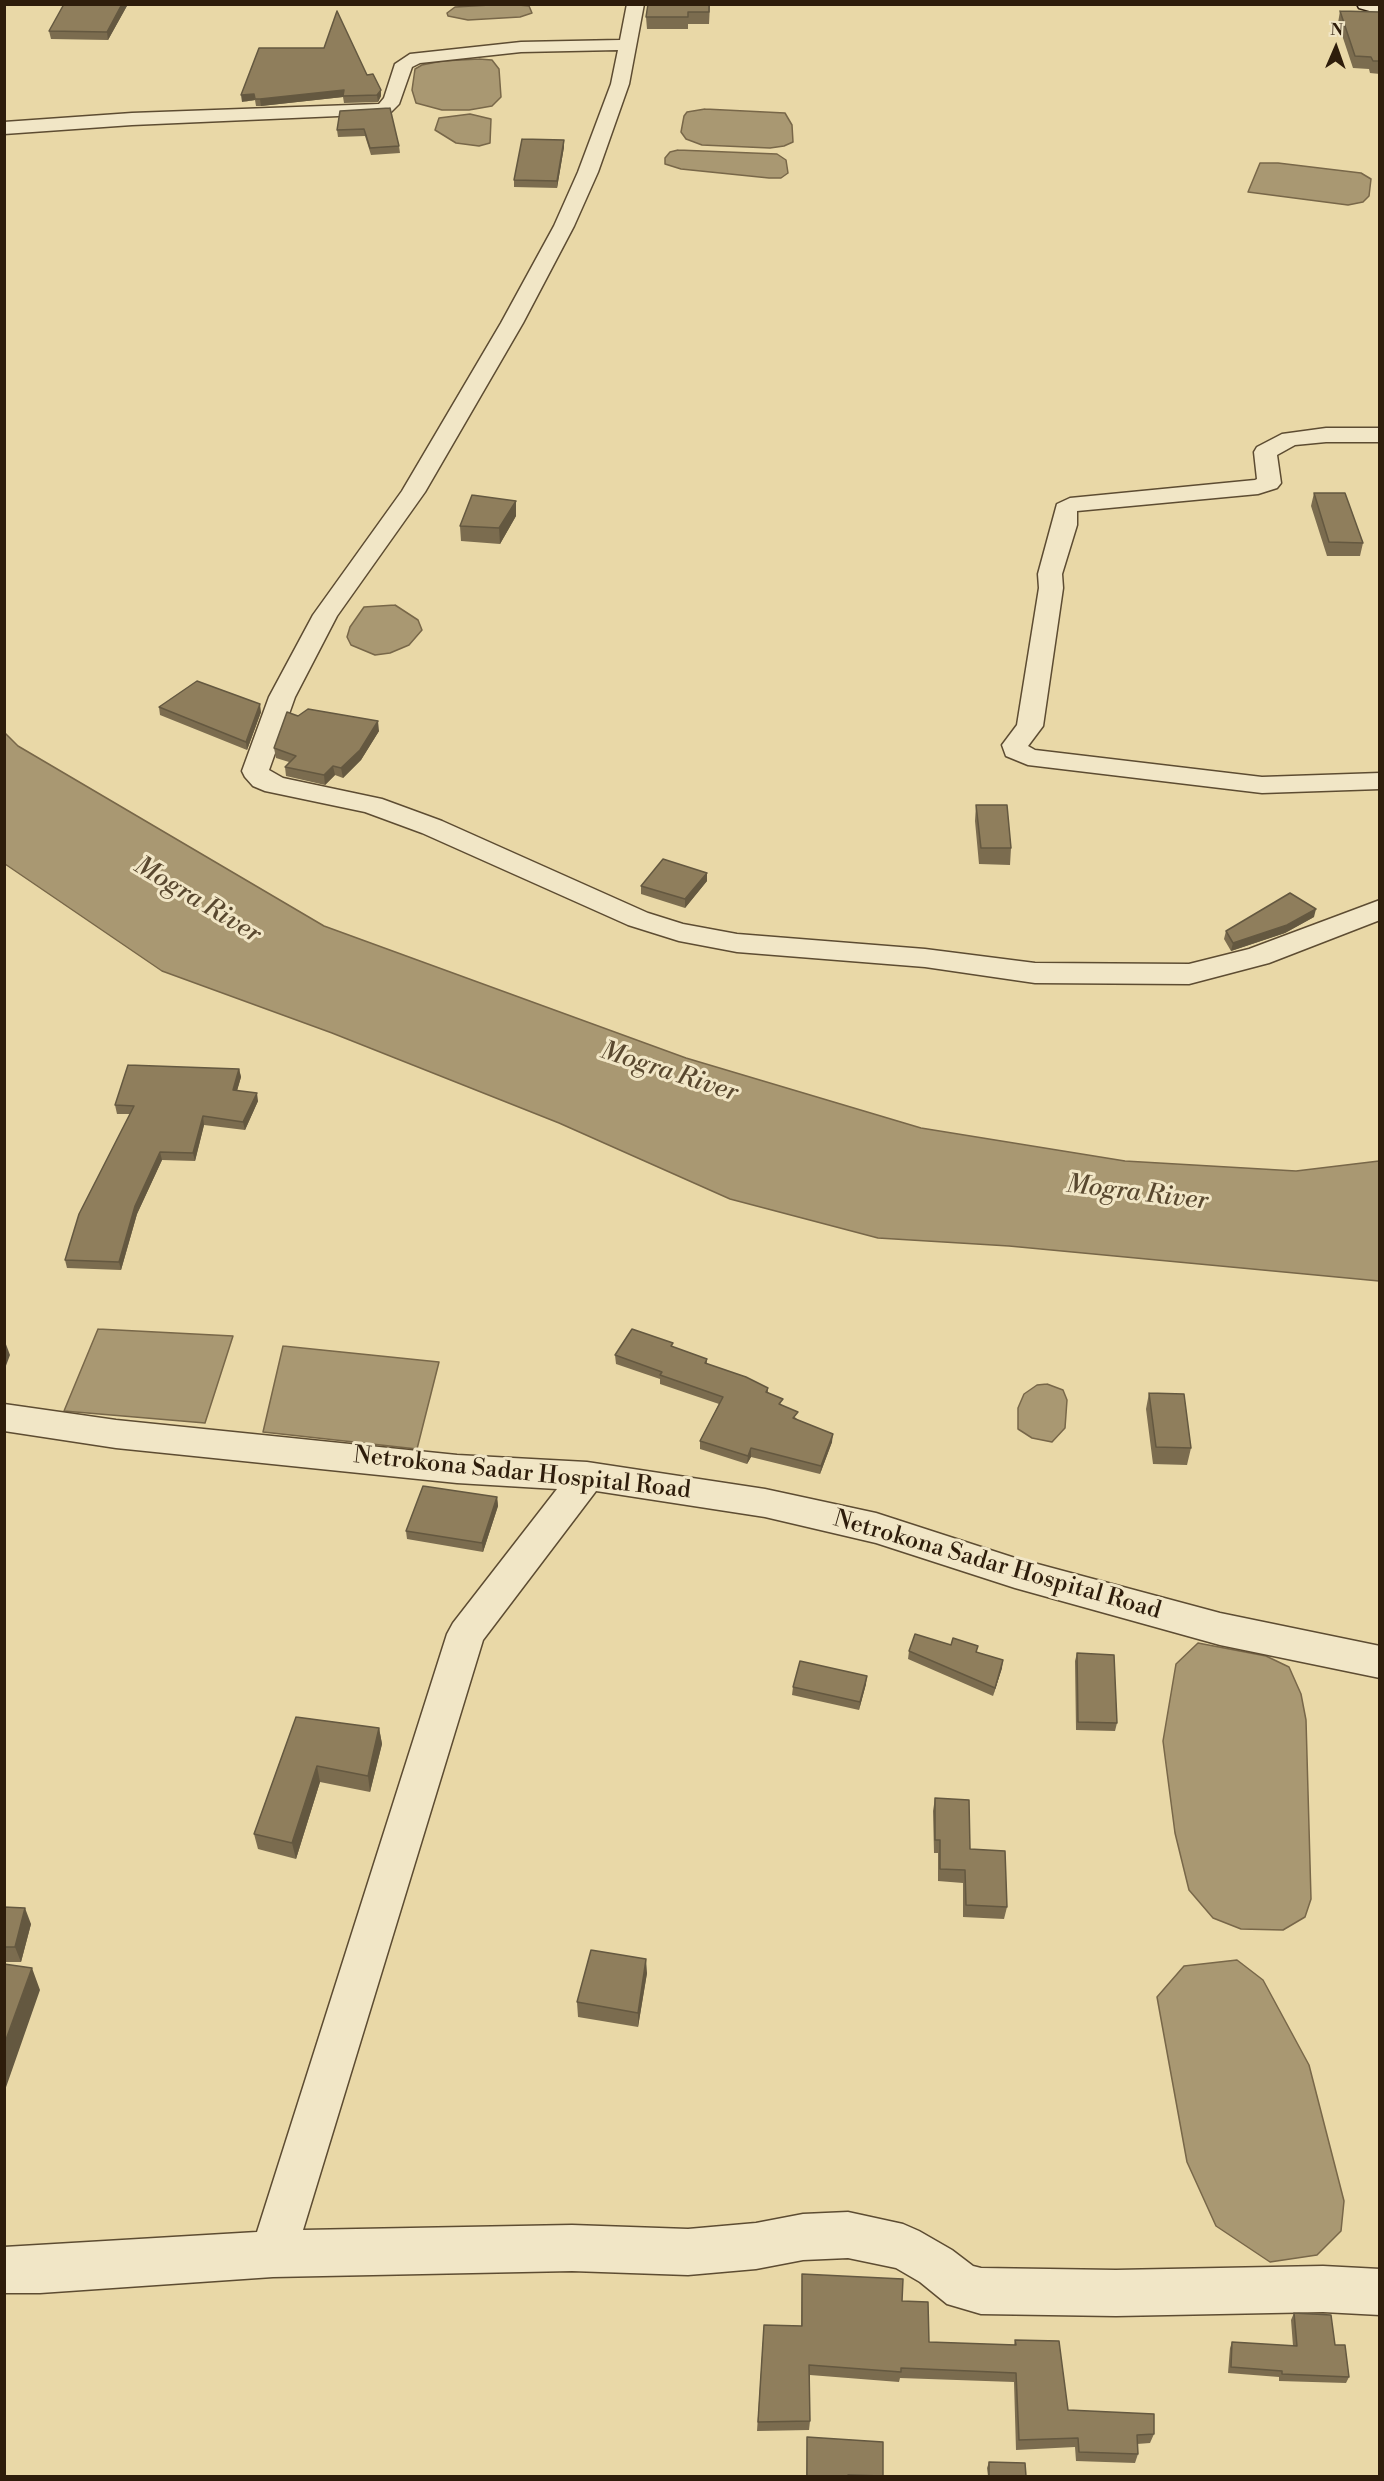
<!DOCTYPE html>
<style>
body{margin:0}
#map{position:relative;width:1384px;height:2481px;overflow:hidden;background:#e9d8a7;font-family:"Libre Bodoni",serif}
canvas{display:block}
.frame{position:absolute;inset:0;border:6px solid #2e1d0b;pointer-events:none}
.north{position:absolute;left:1306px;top:18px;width:60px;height:60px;-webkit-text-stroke:4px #f1e6c6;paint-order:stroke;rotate:2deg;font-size:16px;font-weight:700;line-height:24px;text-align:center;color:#2e1d0b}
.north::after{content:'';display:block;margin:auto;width:21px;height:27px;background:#2e1d0b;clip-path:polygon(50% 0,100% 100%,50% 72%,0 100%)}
</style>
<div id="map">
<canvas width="1384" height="2481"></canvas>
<div class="frame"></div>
<div class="north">N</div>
</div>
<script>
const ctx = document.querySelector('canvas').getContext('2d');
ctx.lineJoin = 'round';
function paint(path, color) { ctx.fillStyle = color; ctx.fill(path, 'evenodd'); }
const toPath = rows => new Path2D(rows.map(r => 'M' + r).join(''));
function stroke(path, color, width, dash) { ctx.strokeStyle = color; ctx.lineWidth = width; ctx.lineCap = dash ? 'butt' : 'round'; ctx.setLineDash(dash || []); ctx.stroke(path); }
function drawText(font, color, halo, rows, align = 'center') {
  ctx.font = font + ' "Libre Bodoni",serif'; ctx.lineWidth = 6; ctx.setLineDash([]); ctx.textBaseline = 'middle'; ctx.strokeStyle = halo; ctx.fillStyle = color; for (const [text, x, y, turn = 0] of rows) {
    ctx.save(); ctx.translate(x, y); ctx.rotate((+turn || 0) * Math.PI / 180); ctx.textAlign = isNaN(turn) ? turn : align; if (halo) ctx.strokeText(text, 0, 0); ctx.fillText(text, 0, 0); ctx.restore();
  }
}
const water = toPath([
 [508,4,529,6,532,13,520,17,468,20,448,16,447,13,455,7,508,4],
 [479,59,492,60,499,69,501,97,492,106,469,110,442,110,416,103,412,90,415,69,422,65,442,61,479,59],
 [705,109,785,113,792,125,793,142,784,146,770,148,702,145,686,139,681,132,684,116,687,112,705,109],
 [470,114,491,119,490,143,479,146,456,143,435,130,439,118,470,114],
 [678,150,777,154,786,160,788,173,781,178,769,178,681,169,665,164,665,158,670,152,678,150],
 [1260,163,1278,163,1361,173,1371,179,1369,196,1363,202,1348,205,1248,192,1260,163],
 [395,605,418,620,422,630,409,645,390,653,375,655,351,645,347,637,350,627,364,607,395,605],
 [5,733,18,746,324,926,686,1058,921,1128,1125,1161,1296,1171,1379,1161,1379,1281,1009,1246,878,1238,730,1199,559,1123,332,1033,162,971,5,864,5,733],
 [98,1329,233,1336,205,1423,64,1411,98,1329],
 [283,1346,439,1362,417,1449,263,1432,283,1346],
 [1047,1384,1063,1390,1067,1400,1065,1428,1052,1442,1032,1438,1018,1429,1018,1408,1024,1394,1037,1385,1047,1384],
 [1198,1643,1266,1656,1289,1667,1301,1694,1306,1720,1311,1899,1305,1917,1283,1930,1241,1929,1213,1918,1189,1890,1175,1833,1163,1741,1176,1664,1198,1643],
 [1237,1960,1263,1980,1309,2065,1344,2201,1341,2231,1317,2255,1270,2262,1216,2226,1187,2162,1157,1997,1184,1966,1237,1960]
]);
const street = toPath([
 [627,4,644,4,629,84,598,172,574,226,523,323,425,492,337,616,295,697,269,770,283,778,382,799,442,821,648,913,683,924,737,934,925,949,1035,963,1189,964,1249,949,1380,900,1380,920,1269,963,1189,984,1035,983,925,967,737,952,679,941,628,925,422,833,365,812,265,791,253,786,245,777,242,771,269,697,313,615,402,491,501,323,554,226,578,172,611,84,618,50,521,52,420,63,412,67,399,104,390,113,384,114,132,125,4,134,4,122,132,113,379,104,384,98,395,64,410,54,521,42,620,40,627,4],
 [1326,428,1380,428,1380,442,1326,442,1295,445,1277,455,1281,483,1277,488,1258,494,1077,511,1077,525,1062,574,1063,588,1043,726,1028,746,1035,750,1262,777,1380,773,1380,789,1262,793,1028,765,1006,756,1002,745,1017,725,1039,588,1038,574,1057,504,1070,498,1255,480,1257,479,1254,452,1257,447,1282,434,1326,428],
 [4,1404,116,1420,457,1455,587,1462,765,1489,876,1513,1015,1558,1220,1613,1380,1646,1380,1678,1220,1645,1015,1588,876,1543,765,1517,596,1491,483,1640,303,2230,572,2225,688,2229,756,2223,803,2214,848,2212,903,2224,919,2231,952,2250,973,2266,981,2268,1116,2270,1323,2266,1380,2269,1380,2315,1323,2312,1116,2316,981,2314,947,2304,920,2282,896,2268,848,2258,803,2260,756,2269,688,2275,572,2271,273,2277,40,2293,4,2293,4,2247,257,2232,447,1634,453,1623,557,1489,457,1483,116,1448,4,1431,4,1404]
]);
const secondary = toPath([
 [1357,4,1380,4,1380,14,1359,8,1357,4]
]);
const wall = toPath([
 [128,4,108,40,51,39,49,31],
 [710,4,709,24,688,24,688,29,647,29,646,17],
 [1340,11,1380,12,1380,74,1370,73,1369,69,1353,68,1338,23],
 [367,75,381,96,378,102,344,103,343,97,261,106,256,106,255,100,242,102],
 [340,111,399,146,400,153,371,155,365,136,338,137,337,130],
 [564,140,564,147,557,188,514,187,514,180],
 [1314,493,1363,543,1360,556,1327,556,1311,506],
 [516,501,516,516,500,544,461,541,460,526],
 [159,707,261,712,247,750,160,715],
 [298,716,379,731,361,760,343,778,335,775,325,785,286,776,285,767,289,762,276,758,274,748],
 [976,805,1011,848,1010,865,979,864,975,821],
 [707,881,685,908,641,894,641,886],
 [1314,917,1285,933,1231,951,1224,939,1226,931],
 [239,1069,241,1077,237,1090,258,1101,245,1130,204,1125,195,1161,162,1160,137,1214,121,1270,67,1268,65,1260,130,1114,117,1114,115,1105],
 [673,1347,707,1359,707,1364,768,1388,768,1392,797,1419,832,1442,820,1474,751,1457,747,1464,700,1449,700,1441,719,1404,660,1384,660,1379,616,1364,615,1355],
 [1149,1393,1191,1448,1187,1465,1153,1464,1146,1409],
 [497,1497,498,1506,483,1552,407,1539,406,1531],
 [909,1651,977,1652,1002,1668,993,1696,908,1659],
 [1077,1653,1117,1723,1115,1731,1076,1730,1075,1661],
 [866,1684,859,1710,792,1695,793,1687],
 [296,1717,379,1728,382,1744,370,1792,320,1782,296,1859,258,1849,254,1834],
 [935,1798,970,1849,1007,1907,1004,1919,963,1917,963,1883,938,1881,938,1853,934,1853,933,1811],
 [4,1907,31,1924,21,1962,4,1962],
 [647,1973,638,2027,578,2017,577,2002],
 [802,2274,902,2301,929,2342,1014,2345,1015,2340,1068,2410,1154,2434,1150,2443,1137,2444,1138,2454,1135,2463,1076,2461,1075,2447,1016,2450,1014,2382,900,2378,899,2382,810,2375,810,2421,809,2430,757,2431,764,2325,801,2326],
 [1294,2313,1335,2345,1349,2377,1346,2383,1279,2381,1279,2377,1228,2373,1230,2348,1232,2342,1293,2346,1291,2320],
 [807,2437,883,2476,806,2476],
 [989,2462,1026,2476,988,2476,987,2468]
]);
const shadedWall = toPath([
 [122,4,128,4,108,40,107,32],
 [344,90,343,97,261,106,260,99],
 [381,90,381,96,378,102,377,95],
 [254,94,255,100,242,102,241,95],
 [564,140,564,147,557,188,557,181],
 [516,501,516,516,500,544,499,528],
 [260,704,261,712,247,750,246,742],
 [378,721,379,731,361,760,343,778,341,768],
 [333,766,335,775,325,785,324,775],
 [707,873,707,881,685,908,685,899],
 [1316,909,1314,917,1285,933,1231,951,1233,943],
 [239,1069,241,1077,235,1098,233,1090],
 [257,1093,258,1101,245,1130,243,1122],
 [203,1116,204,1125,195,1161,193,1153],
 [160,1152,162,1160,137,1214,121,1270,119,1262,135,1206],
 [4,1339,10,1355,4,1371],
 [833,1434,832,1442,820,1474,821,1466],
 [751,1448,751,1457,747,1464,748,1456],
 [497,1497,498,1506,483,1552,482,1543],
 [1003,1660,1002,1668,993,1696,995,1688],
 [867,1676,866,1684,859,1710,860,1702],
 [379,1728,382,1744,370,1792,368,1776],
 [317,1766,320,1782,296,1859,292,1843],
 [25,1908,31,1924,21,1962,15,1947],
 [646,1959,647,1973,638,2027,638,2013],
 [32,1968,40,1990,4,2093,4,2045]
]);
const building = toPath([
 [64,4,122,4,107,32,49,31,64,4],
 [648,4,709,4,709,12,688,12,688,17,646,17,648,4],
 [337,11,367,75,373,74,381,90,377,95,343,96,344,90,260,99,255,99,254,94,241,95,259,48,324,48,337,11],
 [1340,11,1380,12,1380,61,1373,61,1371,57,1355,56,1340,11],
 [390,108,399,146,370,148,364,129,337,130,340,111,390,108],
 [522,139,564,140,557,181,514,180,522,139],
 [1314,493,1345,493,1363,543,1329,542,1314,493],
 [472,495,516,501,499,528,460,526,472,495],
 [197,681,260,704,246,742,159,707,197,681],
 [308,709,378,721,360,750,341,768,333,766,324,775,285,767,296,756,274,748,287,712,298,716,308,709],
 [976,805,1007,805,1011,848,981,848,976,805],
 [663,859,707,873,685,899,641,886,663,859],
 [1290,893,1316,909,1287,925,1233,943,1226,931,1290,893],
 [128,1065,239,1069,233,1090,257,1093,243,1122,203,1116,193,1153,160,1152,135,1206,119,1262,65,1260,79,1214,134,1106,115,1105,128,1065],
 [632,1329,673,1343,671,1346,707,1359,705,1363,746,1377,768,1388,766,1392,783,1399,779,1404,798,1412,793,1418,833,1434,821,1466,751,1448,748,1456,700,1441,723,1397,660,1375,662,1372,615,1355,632,1329],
 [1149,1393,1184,1394,1191,1448,1156,1447,1149,1393],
 [423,1486,497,1497,482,1543,406,1531,423,1486],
 [915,1634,951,1645,953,1638,978,1646,976,1652,1003,1660,995,1688,909,1651,915,1634],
 [1077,1653,1114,1655,1117,1723,1078,1722,1077,1653],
 [800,1661,867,1676,860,1702,793,1687,800,1661],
 [296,1717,379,1728,368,1776,317,1766,292,1843,254,1834,296,1717],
 [935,1798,969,1800,970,1849,1005,1851,1007,1907,966,1905,965,1870,940,1869,940,1840,935,1840,935,1798],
 [4,1907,25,1908,15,1947,4,1947,4,1907],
 [591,1950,646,1959,638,2013,577,2002,591,1950],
 [4,1964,32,1968,4,2045,4,1964],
 [802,2274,903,2279,902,2301,928,2302,929,2342,1016,2345,1015,2340,1059,2341,1068,2410,1154,2414,1154,2434,1137,2435,1138,2454,1079,2452,1078,2438,1019,2440,1016,2373,901,2368,901,2372,809,2365,810,2421,758,2422,764,2325,802,2326,802,2274],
 [1294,2313,1331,2315,1335,2345,1345,2345,1349,2377,1282,2374,1282,2371,1231,2367,1232,2342,1297,2346,1294,2313],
 [807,2437,883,2442,883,2476,848,2475,848,2476,807,2476,807,2437],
 [989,2462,1025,2463,1026,2476,989,2476,989,2462]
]);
const streetNames = [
 ["Netrokona Sadar Hospital Road",522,1474,6],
 ["Netrokona Sadar Hospital Road",997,1566,16]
];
const waterNames = [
 ["Mogra River",197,901,31],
 ["Mogra River",669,1073,18],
 ["Mogra River",1137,1194,7]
];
paint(water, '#a99872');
stroke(water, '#786749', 1.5);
stroke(street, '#5d4c32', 3);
stroke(secondary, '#2e1d0b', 3);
paint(street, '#f1e6c6');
paint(secondary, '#f1e6c6');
paint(wall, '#7b6c4f');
paint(shadedWall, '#645840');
paint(building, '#8f7e5c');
stroke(building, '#645840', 1.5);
drawText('24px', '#2e1d0b', '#f1e6c6', streetNames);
drawText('italic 26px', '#59482f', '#f1e6c6', waterNames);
</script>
